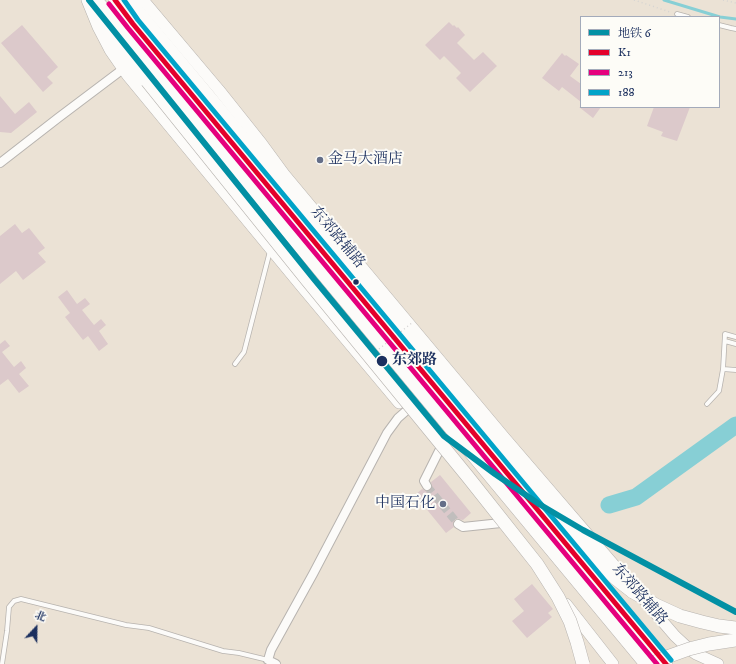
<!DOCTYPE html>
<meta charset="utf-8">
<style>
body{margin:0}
#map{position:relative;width:736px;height:664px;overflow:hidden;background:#ebe2d5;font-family:"IM FELL DW Pica","Noto Serif SC",serif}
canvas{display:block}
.legend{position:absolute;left:580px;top:16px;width:140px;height:92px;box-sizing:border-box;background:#fdfcf7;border:1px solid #a3aaba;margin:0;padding:5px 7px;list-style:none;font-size:12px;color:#1b2f5e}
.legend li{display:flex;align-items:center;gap:8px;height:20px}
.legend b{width:20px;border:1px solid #a3aaba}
.north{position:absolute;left:16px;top:608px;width:40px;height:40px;-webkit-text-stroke:3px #fdfcf7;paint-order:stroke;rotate:22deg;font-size:11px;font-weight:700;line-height:16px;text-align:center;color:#1b2f5e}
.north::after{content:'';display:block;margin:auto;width:14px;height:18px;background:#1b2f5e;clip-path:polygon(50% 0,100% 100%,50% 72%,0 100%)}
</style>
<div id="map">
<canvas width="736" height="664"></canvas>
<ul class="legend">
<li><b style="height:5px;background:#0290a4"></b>地铁 6</li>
<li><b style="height:5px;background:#e4002b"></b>K1</li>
<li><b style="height:5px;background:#e5007d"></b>213</li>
<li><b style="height:5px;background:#01a3c8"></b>188</li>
</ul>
<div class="north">北</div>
</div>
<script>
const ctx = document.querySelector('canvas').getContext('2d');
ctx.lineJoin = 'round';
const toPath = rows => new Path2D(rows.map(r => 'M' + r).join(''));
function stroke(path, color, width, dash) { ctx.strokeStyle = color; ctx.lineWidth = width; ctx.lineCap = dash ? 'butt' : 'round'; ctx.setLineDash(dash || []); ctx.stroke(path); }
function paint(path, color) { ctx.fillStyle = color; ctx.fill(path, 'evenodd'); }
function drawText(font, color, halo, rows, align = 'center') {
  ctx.font = font + ' "IM FELL DW Pica","Noto Serif SC",serif'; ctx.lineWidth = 4; ctx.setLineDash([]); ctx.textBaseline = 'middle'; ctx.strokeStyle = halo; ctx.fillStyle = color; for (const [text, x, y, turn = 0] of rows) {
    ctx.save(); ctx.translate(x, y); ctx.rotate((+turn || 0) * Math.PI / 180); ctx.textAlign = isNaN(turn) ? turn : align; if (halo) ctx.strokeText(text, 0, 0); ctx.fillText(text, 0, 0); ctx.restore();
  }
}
const stream = toPath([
 [664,0,720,17,736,19]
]);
const river = toPath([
 [609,505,636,497,736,425]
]);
const building = toPath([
 [449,22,453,26,454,25,457,28,458,27,465,35,457,43,474,60,483,52,497,66,470,92,456,78,461,73,444,56,440,60,425,45],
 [22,25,58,67,47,77,53,83,43,92,1,43],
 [562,53,565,56,566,55,579,64,570,76,581,84,581,102,562,87,559,91,542,78],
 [0,96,15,114,29,102,37,112,11,133,0,132],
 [579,107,601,107,593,118],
 [654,107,690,107,677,141,661,136,663,132,647,126],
 [15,224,22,233,29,228,45,248,38,253,46,262,23,280,16,271,0,284,0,236],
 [67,290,77,304,85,298,90,304,82,310,94,325,101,319,106,325,99,331,108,344,99,351,88,336,83,340,65,317,70,313,58,297],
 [5,340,10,346,2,352,14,367,21,361,26,368,19,374,29,386,19,393,8,379,0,385,0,344],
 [440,475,471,513,463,520,458,519,455,519,453,524,454,527,446,533,415,495,422,489,427,491,430,490,432,486,431,482],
 [532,584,553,609,548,613,552,617,527,638,512,621,524,611,514,599]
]);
const minorTunnel = toPath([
 [427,486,458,524]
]);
const path = toPath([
 [634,0,670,12],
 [723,0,736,3]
]);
const service = toPath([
 [677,14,688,17],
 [719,25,731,28,736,29],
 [725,341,736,344],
 [235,364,244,352,270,251],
 [723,369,736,370],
 [707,404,719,391,723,369,725,334,736,337],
 [2,664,7,631,9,607,14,601,21,599,126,625,149,628,223,651,239,653,268,660]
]);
const minor = toPath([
 [0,163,58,118,123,69],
 [427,486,424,481,439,451],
 [458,524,463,527,501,523],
 [276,664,268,660,271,650,313,574,387,433,398,418,406,411]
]);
const secondary = toPath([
 [87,0,98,27,110,50,128,76,302,287,399,403],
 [143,0,219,90,262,144,284,174,309,204,504,437,675,636,689,649,696,654,718,664],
 [566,604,613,664]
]);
const primary = toPath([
 [96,0,646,664],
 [115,0,133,24,666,664],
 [132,0,135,3,136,9],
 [96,10,125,57,134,69,147,81]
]);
const trunk = toPath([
 [136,9,572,533,600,564,615,578,633,592]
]);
const pathBridge = toPath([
 [379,349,413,322]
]);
const trunkBridge = toPath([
 [147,81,307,280,468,477,537,564,558,597,570,621,577,642,583,664],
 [633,592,656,605,680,616,702,622,719,626,736,628],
 [652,664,661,659,689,649,709,644,736,640]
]);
const bus1 = toPath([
 [115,0,133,24,666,664]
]);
const bus2 = toPath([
 [109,4,128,28,657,664]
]);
const bus3 = toPath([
 [124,0,138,20,671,660]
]);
const metro1 = toPath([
 [89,0,314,279,444,436,495,474,539,504,583,530,736,612]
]);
const markers = [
 [320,160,4,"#646e88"],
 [356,282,3.5,"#1b2f5e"],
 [382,361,6,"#1b2f5e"],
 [443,504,4,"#646e88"]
];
const poiNames = [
 ["金马大酒店",328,160],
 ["中国石化",435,504,"right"]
];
const streetNames = [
 ["东郊路辅路",337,238,50],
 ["东郊路辅路",639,595,49]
];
const stopNames = [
 ["东郊路",392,361]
];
stroke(stream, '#87cfd5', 3);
stroke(river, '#87cfd5', 17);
paint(building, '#dcc9cb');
stroke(minorTunnel, '#c1bebd', 8, [8, 4]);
stroke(service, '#b7b3af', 5.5);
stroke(minor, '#b7b3af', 10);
stroke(secondary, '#b7b3af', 12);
stroke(primary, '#b7b3af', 14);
stroke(trunk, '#b7b3af', 14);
stroke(path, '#d5d4d2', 1.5, [1, 3]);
stroke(service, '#fcfbf9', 4);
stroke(minor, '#fcfbf9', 8);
stroke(secondary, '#fcfbf9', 11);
stroke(primary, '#fcfbf9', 13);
stroke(trunk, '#fcfbf9', 13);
stroke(trunkBridge, '#b7b3af', 14, []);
stroke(pathBridge, '#d5d4d2', 1.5, [1, 3]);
stroke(trunkBridge, '#fcfbf9', 13);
stroke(bus1, '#e4002b', 5);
stroke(bus2, '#e5007d', 5);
stroke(bus3, '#01a3c8', 5);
stroke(metro1, '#0290a4', 6);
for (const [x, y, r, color] of markers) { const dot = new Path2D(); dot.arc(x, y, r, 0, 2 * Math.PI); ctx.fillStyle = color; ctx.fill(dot); stroke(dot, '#fdfcf7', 1.5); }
drawText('15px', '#1b2f5e', '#fdfcf7', poiNames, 'left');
drawText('15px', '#1b2f5e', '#fdfcf7', streetNames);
drawText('bold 15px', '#1b2f5e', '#fdfcf7', stopNames, 'left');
</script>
